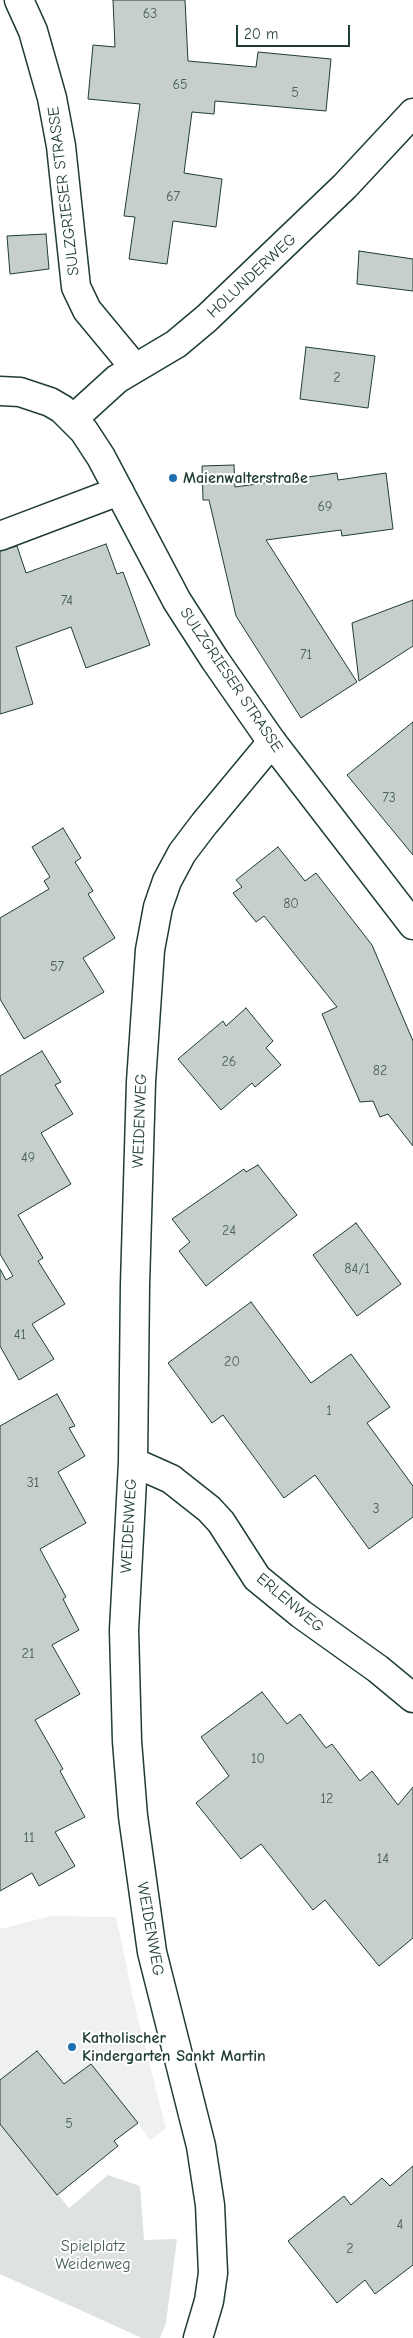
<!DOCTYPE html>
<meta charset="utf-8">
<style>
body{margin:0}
#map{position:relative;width:413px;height:2338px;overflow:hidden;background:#fff;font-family:"Comic Neue",sans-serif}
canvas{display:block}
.scale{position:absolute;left:236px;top:25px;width:114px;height:22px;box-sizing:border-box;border:2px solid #1f3d34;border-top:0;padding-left:6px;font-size:15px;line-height:18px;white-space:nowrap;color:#1f3d34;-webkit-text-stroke:4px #fff;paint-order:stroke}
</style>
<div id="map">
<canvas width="413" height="2338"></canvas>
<div class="scale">20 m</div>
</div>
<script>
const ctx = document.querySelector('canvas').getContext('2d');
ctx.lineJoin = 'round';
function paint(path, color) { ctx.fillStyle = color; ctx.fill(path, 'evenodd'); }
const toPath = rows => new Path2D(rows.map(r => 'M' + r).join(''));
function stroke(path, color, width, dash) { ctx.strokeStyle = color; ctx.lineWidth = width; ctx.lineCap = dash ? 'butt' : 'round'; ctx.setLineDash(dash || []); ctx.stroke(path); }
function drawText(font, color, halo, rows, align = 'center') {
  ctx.font = font + ' "Comic Neue",sans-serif'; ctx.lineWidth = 4; ctx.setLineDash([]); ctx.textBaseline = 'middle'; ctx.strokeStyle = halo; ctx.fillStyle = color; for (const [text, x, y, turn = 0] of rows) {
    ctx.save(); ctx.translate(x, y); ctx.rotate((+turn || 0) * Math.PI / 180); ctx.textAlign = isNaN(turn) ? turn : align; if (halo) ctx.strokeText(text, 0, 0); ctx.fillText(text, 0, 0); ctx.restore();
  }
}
const built = toPath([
 [51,1916,116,1917,136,2011,166,2128,150,2140,138,2123,115,2141,118,2146,57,2195,0,2124,0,1929]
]);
const green = toPath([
 [0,2124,69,2208,108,2175,140,2186,144,2240,177,2239,166,2323,160,2338,142,2338,0,2274]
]);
const building = toPath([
 [113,0,185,0,188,61,256,67,258,52,331,59,326,111,215,101,214,114,192,112,184,173,222,179,216,227,173,221,167,264,129,259,135,217,124,216,140,104,88,99,93,45,115,47,113,0],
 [46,234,49,269,10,274,7,236,46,234],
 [359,251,413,259,413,291,357,284,359,251],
 [306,347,375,356,368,408,300,399,306,347],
 [234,465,235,487,337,473,338,480,386,473,393,529,342,536,341,530,266,540,357,682,301,718,236,616,209,500,203,500,202,466,234,465],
 [106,544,117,574,123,572,150,645,86,668,71,627,16,647,33,704,0,714,0,551,17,546,26,573,106,544],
 [413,600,413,646,359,681,352,623,413,600],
 [413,722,413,855,347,775,413,722],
 [63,828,81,858,75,862,93,891,88,894,115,938,83,958,104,992,24,1039,0,999,0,918,49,889,44,881,50,877,32,847,63,828],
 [278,847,305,881,316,873,372,945,413,1041,413,1146,388,1114,380,1117,373,1101,360,1102,322,1014,337,1007,264,916,256,922,233,893,242,887,236,880,278,847],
 [246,1008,273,1041,266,1048,281,1065,255,1087,252,1083,221,1110,178,1059,223,1021,226,1026,246,1008],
 [42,1051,61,1082,55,1085,73,1114,41,1133,71,1184,18,1215,43,1258,38,1261,65,1304,32,1324,54,1359,19,1380,0,1346,0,1269,6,1280,13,1276,0,1254,0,1076,42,1051],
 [258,1165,297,1215,206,1286,179,1251,190,1242,172,1219,244,1169,246,1172,258,1165],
 [356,1223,401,1284,357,1316,313,1255,356,1223],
 [251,1302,311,1383,351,1354,390,1407,367,1423,413,1486,413,1517,369,1549,315,1475,284,1498,223,1415,212,1423,168,1363,251,1302],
 [57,1394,75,1426,69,1428,85,1456,58,1472,86,1523,40,1549,66,1597,63,1599,79,1630,52,1645,80,1694,35,1720,63,1769,60,1771,85,1817,55,1832,75,1866,39,1886,32,1873,0,1891,0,1426,57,1394],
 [262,1692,287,1724,300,1714,326,1748,332,1744,360,1781,372,1771,398,1805,413,1787,413,1938,379,1966,325,1900,313,1910,261,1844,241,1859,196,1803,229,1776,201,1737,262,1692],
 [37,2051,64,2084,91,2064,138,2123,114,2141,118,2146,57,2195,0,2124,0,2080,37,2051],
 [413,2166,413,2265,375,2294,365,2280,337,2303,288,2241,344,2196,351,2205,382,2178,390,2186,413,2166]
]);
const minor = toPath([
 [19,0,33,31,52,98,61,146,76,287,87,310,135,368],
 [73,419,117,379,176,344,207,318,345,186,413,113],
 [0,536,119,491],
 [133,1462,171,1479,209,1509,221,1522,257,1578,301,1614,378,1669,413,1698],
 [198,2338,209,2301,213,2273,210,2205,201,2146,152,1952,133,1816,127,1741,124,1630,133,1462,135,1285,141,1082,150,950,158,907,167,881,182,853,204,824,272,742]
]);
const major = toPath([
 [0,391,20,392,50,402,62,409,84,431,101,457,177,601,215,660,272,742,413,925]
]);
const markers = [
 [173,478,5,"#1f6fb2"],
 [72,2047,5,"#1f6fb2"]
];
const numberNames = [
 ["63",150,14],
 ["65",180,85],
 ["5",295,93],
 ["67",173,197],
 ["2",337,378],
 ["69",325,507],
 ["74",67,601],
 ["71",306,655],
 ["73",389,798],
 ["80",291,904],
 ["57",57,967],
 ["26",229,1062],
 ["82",380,1071],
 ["49",28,1158],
 ["24",229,1231],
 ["84/1",357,1269],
 ["41",20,1335],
 ["20",232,1362],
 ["1",329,1411],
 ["31",33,1483],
 ["3",376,1509],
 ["21",28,1654],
 ["10",258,1759],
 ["12",327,1799],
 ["11",29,1838],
 ["14",383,1859],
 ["5",69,2124],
 ["4",400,2225],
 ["2",350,2249]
];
const streetNames = [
 ["SULZGRIESER STRASSE",64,191,-97],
 ["HOLUNDERWEG",252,276,-43],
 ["SULZGRIESER STRASSE",231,680,56],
 ["WEIDENWEG",140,1121,-88],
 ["WEIDENWEG",129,1526,-87],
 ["ERLENWEG",290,1603,40],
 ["WEIDENWEG",150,1929,80]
];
const poiNames = [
 ["Maienwalterstraße",183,478],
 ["Katholischer",82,2038],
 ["Kindergarten Sankt Martin",82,2056]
];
const parkNames = [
 ["Spielplatz",93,2246],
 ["Weidenweg",93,2264]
];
paint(built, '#eef1f0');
paint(green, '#dee3e2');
paint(building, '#c7cfcc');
stroke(building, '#1f3d34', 1);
stroke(minor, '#1f3d34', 31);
stroke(major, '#1f3d34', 31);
stroke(minor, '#fff', 28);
stroke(major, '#fff', 28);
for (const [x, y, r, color] of markers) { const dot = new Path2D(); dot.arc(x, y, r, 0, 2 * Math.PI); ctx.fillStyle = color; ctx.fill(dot); stroke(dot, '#fff', 2); }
drawText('14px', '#49625a', null, numberNames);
drawText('16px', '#1f3d34', '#fff', streetNames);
drawText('bold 16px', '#1f3d34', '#fff', poiNames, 'left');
drawText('16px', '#455e57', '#fff', parkNames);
</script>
